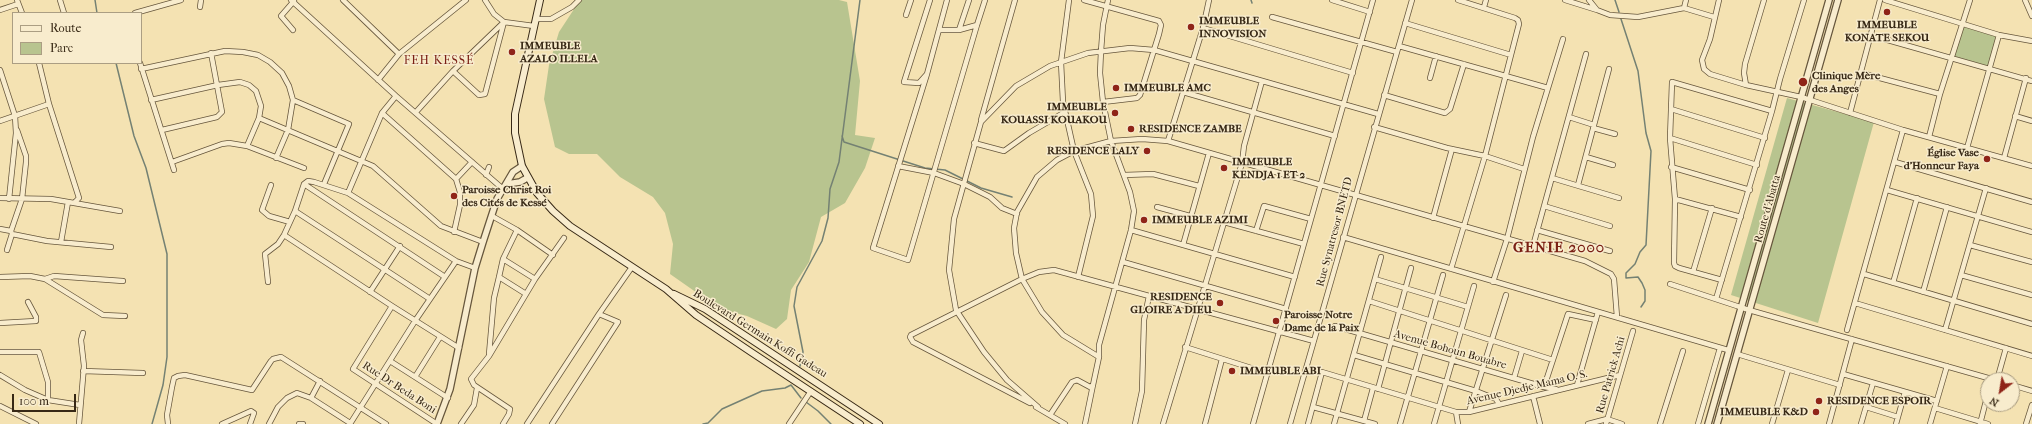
<!DOCTYPE html>
<meta charset="utf-8">
<style>
body{margin:0}
#map{position:relative;width:2032px;height:424px;overflow:hidden;background:#f4e2b2;font-family:"IM FELL French Canon",serif}
canvas{display:block}
.legend{position:absolute;left:12px;top:12px;width:130px;height:52px;box-sizing:border-box;background:#f8eccd;border:1px solid #ab9e83;margin:0;padding:5px 7px;list-style:none;font-size:12px;color:#372815}
.legend li{display:flex;align-items:center;gap:8px;height:20px}
.legend b{width:20px;border:1px solid #ab9e83}
.north{position:absolute;left:1980px;top:372px;width:40px;height:40px;box-sizing:border-box;background:#f8eccd;border:1px solid #ab9e83;border-radius:50%;rotate:211deg;font-size:11px;font-weight:700;line-height:16px;text-align:center;color:#372815}
.north::after{content:'';display:block;margin:auto;width:14px;height:18px;background:#8f2418;clip-path:polygon(50% 0,100% 100%,50% 72%,0 100%)}
.scale{position:absolute;left:12px;top:394px;width:64px;height:18px;box-sizing:border-box;border:2px solid #372815;border-top:0;padding-left:5px;font-size:12px;line-height:14px;white-space:nowrap;color:#372815;-webkit-text-stroke:3px #f8eccd;paint-order:stroke}
</style>
<div id="map">
<canvas width="2032" height="424"></canvas>
<ul class="legend">
<li><b style="height:5px;background:#f8eccd"></b>Route</li>
<li><b style="height:11px;background:#b8c48f"></b>Parc</li>
</ul>
<div class="north">N</div>
<div class="scale">100 m</div>
</div>
<script>
const ctx = document.querySelector('canvas').getContext('2d');
ctx.lineJoin = 'round';
function paint(path, color) { ctx.fillStyle = color; ctx.fill(path, 'evenodd'); }
const toPath = rows => new Path2D(rows.map(r => 'M' + r).join(''));
function stroke(path, color, width, dash) { ctx.strokeStyle = color; ctx.lineWidth = width; ctx.lineCap = dash ? 'butt' : 'round'; ctx.setLineDash(dash || []); ctx.stroke(path); }
function drawText(font, color, halo, rows, align = 'center') {
  ctx.font = font + ' "IM FELL French Canon",serif'; ctx.lineWidth = 3; ctx.setLineDash([]); ctx.textBaseline = 'middle'; ctx.strokeStyle = halo; ctx.fillStyle = color; for (const [text, x, y, turn = 0] of rows) {
    ctx.save(); ctx.translate(x, y); ctx.rotate((+turn || 0) * Math.PI / 180); ctx.textAlign = isNaN(turn) ? turn : align; if (halo) ctx.strokeText(text, 0, 0); ctx.fillText(text, 0, 0); ctx.restore();
  }
}
const green = toPath([
 [580,0,839,0,847,2,860,81,855,135,875,138,865,168,845,203,821,217,809,262,791,290,787,319,776,329,747,316,720,309,670,274,673,244,665,213,653,197,620,177,597,154,569,154,555,147,544,99,549,65,559,32],
 [1963,25,1997,36,1989,67,1952,57],
 [1787,98,1874,122,1818,323,1731,295]
]);
const stream = toPath([
 [95,0,97,13],
 [1251,0,1252,3],
 [1615,0,1619,12],
 [1621,19,1638,71,1646,133,1651,151,1646,245,1640,252,1635,264,1626,273,1626,278,1638,277,1642,283,1645,290,1645,301,1641,307],
 [116,63,134,136,146,168,167,254,167,357,163,385,152,424],
 [842,136,844,142,925,168,945,170,981,188,1012,197],
 [800,366,803,352,794,306,797,287,822,241,828,218,830,189,839,162,860,0],
 [806,402,818,411,831,424],
 [703,424,708,423,722,409,762,391,785,388,791,385,801,398]
]);
const minor = toPath([
 [17,0,22,13],
 [60,0,64,13],
 [291,0,396,96,503,189],
 [343,0,399,54,378,80],
 [485,0,494,14,504,22,534,26],
 [930,0,904,82,919,83,927,74,947,0],
 [1069,0,1061,62,1063,102,1074,151,1091,194,1093,216,1078,277],
 [1084,0,1159,21,1161,25,1159,34,1140,95,1137,98,1103,102],
 [1332,0,1370,12],
 [1565,0,1597,10],
 [1589,0,1597,10,1610,15,1638,17,1684,8,1714,17],
 [1719,0,1710,39,1702,60,1704,69,1710,74,1746,85,1801,97,1903,130,2032,166],
 [1885,0,1999,35,2032,41],
 [2025,0,2032,16],
 [200,7,201,0],
 [1484,7,1486,0],
 [1684,8,1686,0],
 [0,10,18,4],
 [135,13,181,0],
 [906,15,911,0],
 [1272,17,1397,52],
 [536,19,551,19,572,7,579,0],
 [1405,23,1511,55],
 [1203,28,1353,73],
 [293,30,281,16,294,1],
 [939,30,959,30,969,0],
 [959,30,977,25,985,0],
 [1870,35,2032,81],
 [1399,46,1548,88],
 [399,54,466,0],
 [140,63,174,170],
 [141,69,225,51,243,52,258,55,270,62,282,73,289,86,293,100,288,130,276,158],
 [0,70,15,116,16,133,9,199],
 [453,71,479,95,485,94,504,22],
 [1861,73,1940,94],
 [927,74,873,248,908,260,977,25],
 [1430,78,1436,56],
 [1746,85,1744,73,1745,64,1764,0],
 [1183,92,1335,136],
 [1384,95,1445,113,1450,109,1464,64],
 [151,100,218,85,240,82,249,85,256,91,261,106,259,118,247,146],
 [293,100,349,124,324,184],
 [1671,109,1765,138],
 [1772,111,1780,79,1804,0],
 [416,112,453,71,504,22],
 [382,113,456,179,460,192,460,205,454,232],
 [1850,113,1880,0],
 [2015,116,2032,121],
 [1569,117,1594,125],
 [259,118,373,166,441,226,483,242],
 [981,120,1015,0],
 [0,121,49,104],
 [1374,127,1447,148,1485,156,1524,169],
 [1593,128,1615,134],
 [162,130,217,117,222,112,211,53],
 [1929,137,1940,94,1970,0],
 [1670,138,1757,165],
 [1168,141,1203,28,1209,0],
 [974,143,1004,151,1029,133,1065,112],
 [1967,148,1999,35],
 [1586,157,1613,165],
 [2004,158,2026,78],
 [172,162,222,144,229,143,247,146,304,168],
 [1895,162,2032,202],
 [898,166,934,173,964,184,990,197,1002,208,1017,214],
 [1671,167,1750,190],
 [486,175,489,167],
 [1124,175,1153,174,1199,186],
 [1552,178,1619,198],
 [456,179,472,162],
 [304,184,308,181,314,182,348,193,456,261,475,268],
 [271,185,262,210,269,216,290,222],
 [1578,185,1609,69],
 [1887,190,2032,232],
 [348,193,382,113,396,96],
 [0,198,51,199,74,203,79,198,49,104,39,63],
 [1675,199,1741,217],
 [74,203,120,211],
 [1544,206,1610,226],
 [1157,207,1190,216],
 [295,211,430,299],
 [492,216,517,230,553,255],
 [1433,218,1452,149],
 [1224,222,1304,244],
 [0,229,11,231],
 [1131,230,1295,277],
 [1537,230,1610,251],
 [1256,231,1264,206,1311,219],
 [12,234,47,241,111,247],
 [284,235,392,306,459,348],
 [1343,237,1728,350],
 [61,242,68,202],
 [1183,245,1209,153],
 [1970,245,2032,262],
 [1533,246,1586,54],
 [7,250,12,234,11,231,22,199,26,162,26,156,17,130],
 [503,259,535,279],
 [1123,262,1286,309],
 [1451,269,1485,156,1519,24,1518,20,1515,18,1458,0],
 [1693,272,1712,208],
 [1864,274,2032,324],
 [1961,275,2032,295],
 [0,277,30,276,45,279,103,315,125,316],
 [499,277,526,294],
 [45,279,54,276,123,281],
 [1375,279,1468,307],
 [268,282,265,254,278,244,284,235,295,211,304,184,445,277],
 [1493,282,1507,239,1533,137,1563,39],
 [1893,283,1917,198],
 [1670,284,1749,310,1995,380],
 [370,292,400,246],
 [1923,292,1947,207],
 [1716,299,1772,111,1672,82,1670,138,1675,199,1674,263,1675,266,1679,268,1722,280],
 [1369,301,1553,360],
 [1855,303,2032,356],
 [392,306,353,369,437,424],
 [0,323,36,321,36,317,28,302],
 [1335,326,1544,387,1556,389],
 [1847,330,1903,130],
 [1945,330,1986,188],
 [1185,347,1267,373],
 [0,352,39,352,48,382,48,400],
 [489,354,494,298,499,277,503,259,517,230],
 [1737,354,1840,385],
 [1354,355,1476,391,1496,399,1499,404],
 [1099,357,1063,335,1042,312,1022,279,1016,253,1014,228,1017,212,1037,177,1057,160,1074,151,1111,141,1142,139,1168,141,1585,261,1611,274,1614,279,1617,317],
 [390,361,448,398],
 [83,371,143,373],
 [1843,374,1937,401],
 [0,375,25,390,48,400,80,405],
 [415,377,440,337],
 [1514,378,1522,351],
 [1997,380,2006,348],
 [1577,385,1598,312],
 [2012,385,2032,391],
 [1544,387,1568,314,1596,320],
 [1378,389,1411,268],
 [1533,396,1540,424],
 [311,398,320,381],
 [1030,403,913,342,910,337,911,335,1022,279,1039,272,1054,270,1314,341],
 [0,406,36,424],
 [1036,407,1065,424],
 [1038,407,1007,380,984,352,956,310,949,270,954,219,981,122,1016,86,1050,66,1088,53,1130,48,1154,50,1378,114],
 [1313,407,1375,424],
 [1866,407,1898,417],
 [1935,408,1988,424],
 [1456,412,1458,424],
 [1469,412,1506,295],
 [1050,415,1072,382,1077,380,1090,387,1093,385,1099,357,1099,345,1131,230,1134,211,1130,192,1111,141,1103,102,1100,73,1101,51,1103,25,1108,0],
 [1364,421,1373,388],
 [79,424,84,366,81,340,83,333],
 [168,424,167,415,172,387,174,378,178,376,185,375,252,390,271,361,273,359,281,357,386,424],
 [222,424,251,411,254,413,250,424],
 [269,424,278,407,287,398,297,393,311,398,350,423],
 [299,424,303,424],
 [350,424,415,321,456,261],
 [461,424,474,405,477,388],
 [503,424,509,414,510,409,474,385,471,379,489,356,535,279,564,238],
 [527,424,599,314,632,267],
 [552,424,618,322,599,314],
 [789,424,811,391],
 [1085,424,1093,385],
 [1135,424,1142,391,1144,320,1149,296],
 [1163,424,1242,163,1244,146,1262,81],
 [1205,424,1222,359],
 [1253,424,1373,0],
 [1290,424,1412,0],
 [1308,424,1322,372,1456,412,1469,412,1620,375],
 [1334,424,1381,257],
 [1400,424,1443,275],
 [1434,424,1474,286],
 [1588,424,1607,419,1622,424],
 [1606,424,1633,331],
 [1660,424,1683,351],
 [1698,424,1720,348],
 [1772,424,1788,370],
 [1829,424,1852,339],
 [1861,424,1873,383],
 [1896,424,1905,392],
 [1930,424,1947,366],
 [1980,424,1988,393],
 [2026,424,2032,405]
]);
const tertiary = toPath([
 [507,184,520,182,527,178],
 [437,424,450,389,475,268,483,242,497,199,513,172,522,166],
 [1708,424,1829,0],
 [1717,424,1838,0]
]);
const secondary = toPath([
 [540,0,515,114,515,133,522,166,537,193,553,211,570,226,666,289,696,315,751,352,860,424],
 [674,294,705,309,879,424]
]);
const markers = [
 [1887,12,4,"#8f2418"],
 [1191,27,4,"#8f2418"],
 [512,52,4,"#8f2418"],
 [1803,82,5,"#8f2418"],
 [1116,88,4,"#8f2418"],
 [1115,113,4,"#8f2418"],
 [1131,129,4,"#8f2418"],
 [1147,151,4,"#8f2418"],
 [1987,159,4,"#8f2418"],
 [1224,168,4,"#8f2418"],
 [454,196,4,"#8f2418"],
 [1144,220,4,"#8f2418"],
 [1220,303,4,"#8f2418"],
 [1276,321,4,"#8f2418"],
 [1232,371,4,"#8f2418"],
 [1819,401,4,"#8f2418"],
 [1816,412,4,"#8f2418"]
];
const poiNames = [
 ["IMMEUBLE",1199,21],
 ["INNOVISION",1199,34],
 ["IMMEUBLE",1887,25,"center"],
 ["KONATE SEKOU",1887,38,"center"],
 ["IMMEUBLE",520,46],
 ["AZALO ILLELA",520,59],
 ["Clinique Mère",1812,76],
 ["des Anges",1812,89],
 ["IMMEUBLE AMC",1124,88],
 ["IMMEUBLE",1107,107,"right"],
 ["KOUASSI KOUAKOU",1107,120,"right"],
 ["RESIDENCE ZAMBE",1139,129],
 ["RESIDENCE LALY",1139,151,"right"],
 ["Église Vase",1979,153,"right"],
 ["d’Honneur Faya",1979,166,"right"],
 ["IMMEUBLE",1232,162],
 ["KENDJA 1 ET 2",1232,175],
 ["Paroisse Christ Roi",462,190],
 ["des Cités de Kessé",462,203],
 ["IMMEUBLE AZIMI",1152,220],
 ["RESIDENCE",1212,297,"right"],
 ["GLOIRE A DIEU",1212,310,"right"],
 ["Paroisse Notre",1284,315],
 ["Dame de la Paix",1284,328],
 ["IMMEUBLE ABI",1240,371],
 ["RESIDENCE ESPOIR",1827,401],
 ["IMMEUBLE K&D",1808,412,"right"]
];
const streetNames = [
 ["Route d'Abatta",1768,209,-74],
 ["Rue Synatresor BNETD",1335,232,-75],
 ["Boulevard Germain Koffi Gadeau",760,334,32],
 ["Avenue Bohoun Bouabre",1450,350,16],
 ["Rue Patrick Achi",1611,375,-74],
 ["Rue Dr Beda Boni",399,388,33],
 ["Avenue Djedje Mama O. S.",1527,388,-13]
];
const neighbourhoodNames = [
 ["FEH KESSÉ",439,61]
];
const districtNames = [
 ["GENIE 2000",1559,248]
];
paint(green, '#b8c48f');
stroke(stream, '#748173', 1.5);
stroke(minor, '#66563c', 6);
stroke(tertiary, '#66563c', 8);
stroke(secondary, '#372815', 8);
stroke(minor, '#f8eccd', 4.5);
stroke(tertiary, '#f8eccd', 5.5);
stroke(secondary, '#f8eccd', 6);
for (const [x, y, r, color] of markers) { const dot = new Path2D(); dot.arc(x, y, r, 0, 2 * Math.PI); ctx.fillStyle = color; ctx.fill(dot); stroke(dot, '#f8eccd', 1.5); }
drawText('bold 11px', '#372815', '#f8eccd', poiNames, 'left');
drawText('11px', '#372815', '#f8eccd', streetNames);
ctx.letterSpacing = '1px';
drawText('12px', '#7a1f14', '#f8eccd', neighbourhoodNames);
ctx.letterSpacing = '0px';
ctx.letterSpacing = '1px';
drawText('bold 15px', '#7a1f14', '#f8eccd', districtNames);
ctx.letterSpacing = '0px';
</script>
